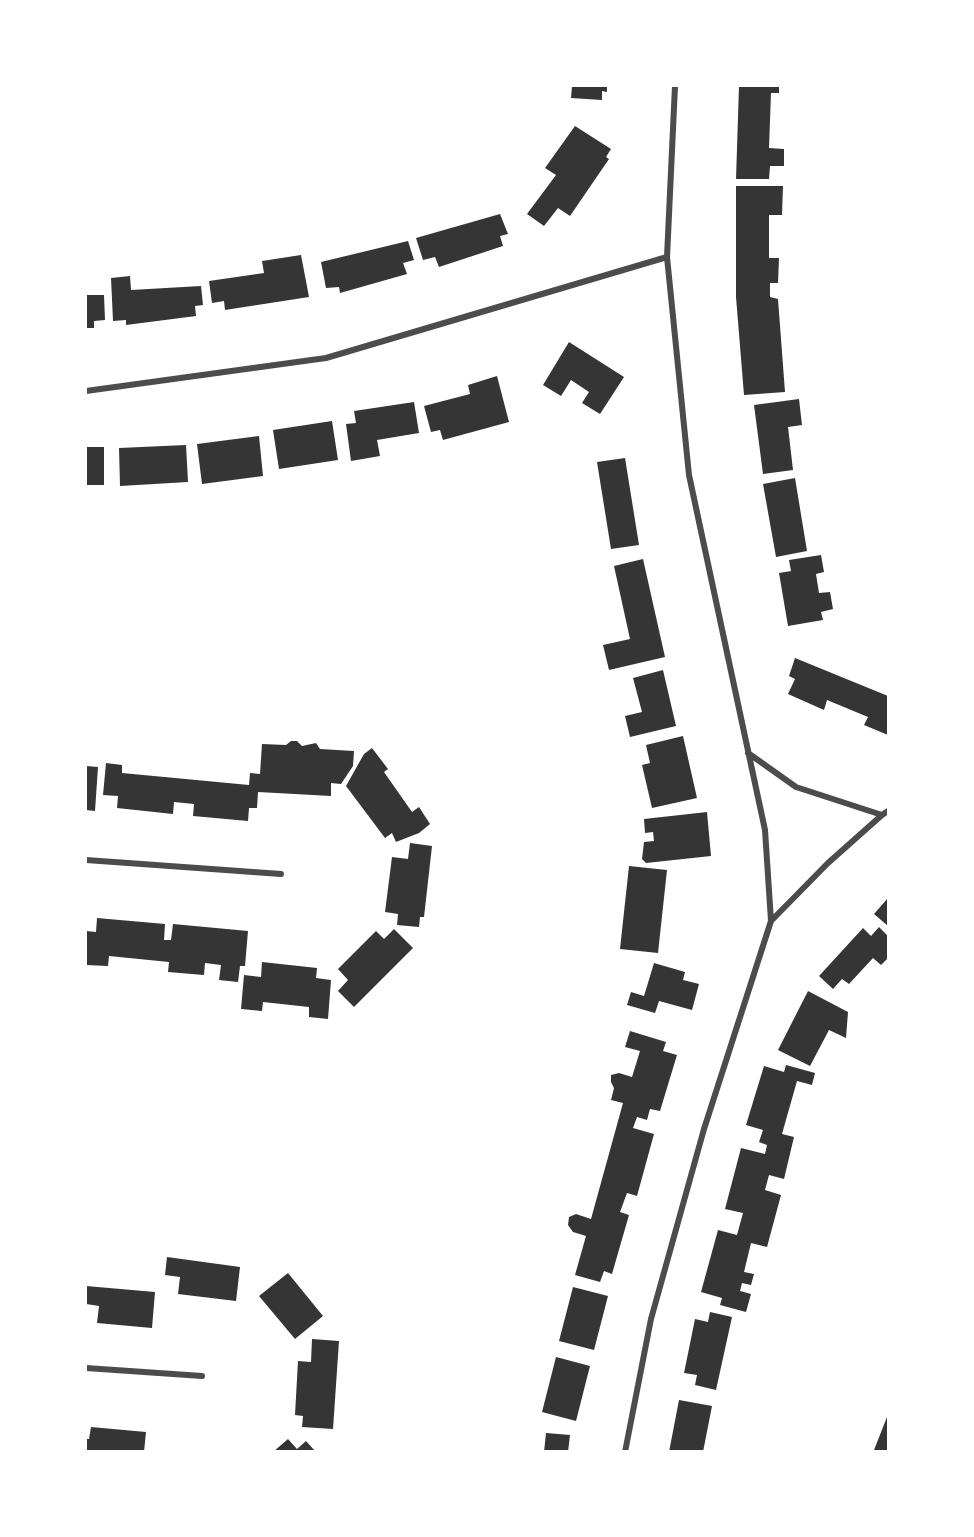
<!DOCTYPE html>
<style>
body{margin:0}
#map{position:relative;width:974px;height:1537px;overflow:hidden;background:#fff;font-family:"PT Sans",sans-serif}
canvas{display:block}
.frame{position:absolute;inset:0;border:87px solid #fff;pointer-events:none}
</style>
<div id="map">
<canvas width="974" height="1537"></canvas>
<div class="frame"></div>
</div>
<script>
const ctx = document.querySelector('canvas').getContext('2d');
ctx.lineJoin = 'round';
function paint(path, color) { ctx.fillStyle = color; ctx.fill(path, 'evenodd'); }
const toPath = rows => new Path2D(rows.map(r => 'M' + r).join(''));
function stroke(path, color, width, dash) { ctx.strokeStyle = color; ctx.lineWidth = width; ctx.lineCap = dash ? 'butt' : 'round'; ctx.setLineDash(dash || []); ctx.stroke(path); }
const building = toPath([
 [572,86,607,86,607,92,602,91,602,100,571,98],
 [739,86,779,86,779,93,771,93,769,148,784,149,784,166,770,166,769,179,736,179],
 [575,126,611,149,606,157,609,159,570,216,558,208,544,226,527,214,556,175,545,168],
 [736,186,783,186,782,215,769,215,769,258,779,258,778,283,770,283,770,297,778,299,785,392,744,395,736,297],
 [500,214,508,234,500,236,503,246,439,267,435,257,423,260,416,238],
 [408,241,414,260,403,263,407,274,340,293,339,287,326,288,321,262],
 [301,255,309,297,225,310,224,301,212,303,209,281,264,273,262,261],
 [130,276,131,290,201,286,203,305,195,306,196,316,126,325,126,320,113,321,111,278],
 [86,295,104,295,105,320,94,321,94,328,86,328],
 [569,342,624,377,600,414,582,403,589,392,571,380,561,396,543,385],
 [497,376,509,422,443,440,440,430,431,432,424,406,470,394,468,385],
 [799,399,802,425,788,427,793,470,763,474,754,405],
 [414,402,419,433,377,440,380,456,351,461,346,424,356,423,354,411],
 [332,421,338,460,279,469,273,430],
 [259,436,263,476,202,484,197,444],
 [186,445,188,482,120,486,119,448],
 [86,447,104,447,104,485,86,485],
 [625,458,639,545,611,549,597,462],
 [795,478,807,551,776,557,763,484],
 [821,555,824,572,816,574,819,593,830,592,833,609,821,612,823,620,788,626,779,573,791,571,789,560],
 [643,559,665,657,609,670,603,645,630,639,614,566],
 [795,658,888,696,888,735,864,725,868,717,827,700,824,710,788,694,795,679,789,676],
 [663,670,676,726,630,737,625,716,642,712,633,678],
 [683,736,697,798,652,808,642,765,650,763,646,745],
 [291,741,297,741,302,746,316,743,320,749,354,751,353,766,341,784,331,783,331,796,258,792,257,808,249,808,248,821,193,816,194,804,174,802,173,814,117,808,118,796,103,795,106,763,122,765,122,773,249,785,250,773,260,774,262,744,286,745],
 [372,748,388,769,384,772,412,812,419,807,430,824,419,833,396,842,392,833,385,838,346,786,364,754],
 [86,766,98,767,95,811,86,810],
 [707,812,711,856,646,863,642,859,644,842,654,841,653,832,645,833,644,819],
 [410,843,432,846,424,917,420,917,419,927,397,925,398,914,385,912,392,857,408,859],
 [629,866,667,870,658,953,620,949],
 [888,898,888,926,874,914],
 [97,918,165,924,164,940,171,940,173,924,248,931,245,966,240,966,238,982,219,980,221,965,205,963,204,975,168,972,169,962,109,956,108,966,86,965,86,931,96,932],
 [879,927,888,936,888,958,881,965,873,958,849,984,842,979,833,989,819,976,863,928,871,936],
 [394,929,413,948,354,1007,338,991,348,980,338,969,376,931,384,939],
 [262,962,317,968,316,978,331,980,328,1019,309,1017,309,1007,263,1002,262,1011,241,1009,244,975,261,977],
 [654,963,685,972,683,980,699,984,692,1010,659,1001,655,1013,627,1005,631,992,644,996],
 [808,991,848,1012,846,1038,829,1030,810,1066,778,1050],
 [630,1031,666,1042,663,1051,677,1055,660,1111,650,1109,647,1120,637,1117,633,1128,654,1134,637,1196,627,1193,620,1212,629,1215,612,1274,604,1271,600,1282,575,1275,586,1236,573,1232,568,1225,569,1217,576,1214,591,1219,623,1103,611,1100,614,1088,611,1082,611,1075,619,1073,632,1077,640,1051,625,1047],
 [786,1065,815,1073,812,1085,797,1081,782,1134,794,1137,784,1179,769,1175,765,1190,781,1195,767,1247,751,1243,744,1272,754,1274,751,1285,742,1283,740,1291,751,1294,746,1312,720,1305,722,1298,701,1292,718,1230,737,1235,743,1213,725,1209,741,1148,765,1154,767,1145,759,1142,763,1130,746,1125,764,1066,784,1072],
 [167,1257,240,1267,236,1301,178,1294,180,1277,165,1275],
 [288,1273,323,1316,295,1339,259,1296],
 [86,1286,155,1292,152,1328,97,1323,99,1306,86,1304],
 [573,1287,608,1296,594,1350,559,1341],
 [710,1312,732,1317,716,1390,695,1385,697,1375,684,1373,695,1319,708,1322],
 [312,1339,339,1341,333,1429,302,1427,303,1416,295,1415,298,1361,311,1362],
 [556,1357,590,1366,576,1421,542,1412],
 [679,1400,712,1406,703,1452,669,1452],
 [887,1417,888,1452,877,1452,874,1450],
 [91,1427,146,1432,144,1452,86,1452,86,1439,89,1439],
 [546,1433,570,1435,568,1452,544,1452],
 [288,1439,297,1449,306,1441,316,1452,273,1452]
]);
const minor = toPath([
 [86,391,326,358,667,257],
 [748,753,796,787,882,815,888,811],
 [86,860,281,874],
 [771,921,828,863,882,815],
 [86,1368,202,1376],
 [625,1452,651,1319,704,1129,771,921,765,830,689,475,667,257,675,86]
]);
paint(building, '#353535');
stroke(minor, '#4c4c4c', 6);
</script>
